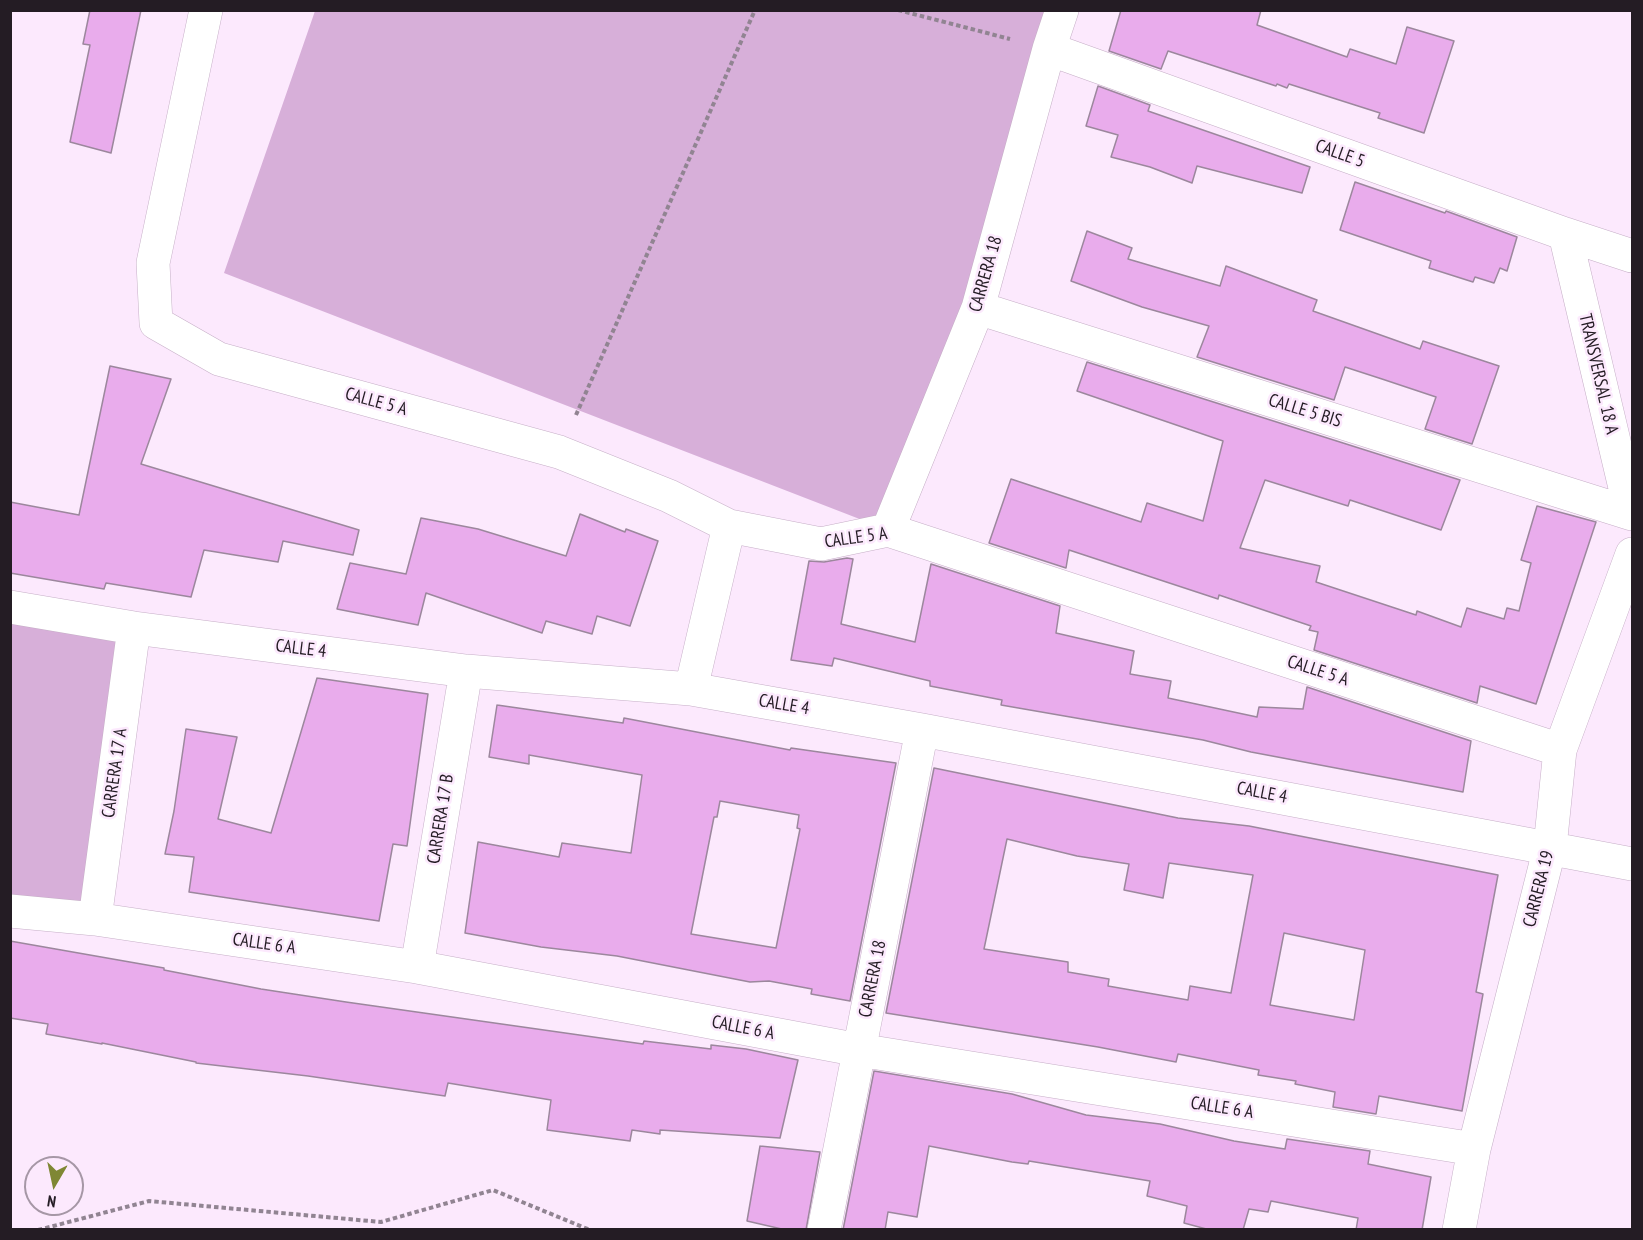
<!DOCTYPE html>
<style>
body{margin:0}
#map{position:relative;width:1643px;height:1240px;overflow:hidden;background:#fce9fd;font-family:"PT Sans Narrow",sans-serif}
canvas{display:block}
.frame{position:absolute;inset:0;border:12px solid #241c24;pointer-events:none}
.north{position:absolute;left:24px;top:1156px;width:60px;height:60px;box-sizing:border-box;background:#fce9fd;border:2px solid #a697a6;border-radius:50%;rotate:189deg;font-size:16px;font-weight:700;line-height:24px;text-align:center;color:#241c24}
.north::after{content:'';display:block;margin:auto;width:21px;height:27px;background:#7f8734;clip-path:polygon(50% 0,100% 100%,50% 72%,0 100%)}
</style>
<div id="map">
<canvas width="1643" height="1240"></canvas>
<div class="frame"></div>
<div class="north">N</div>
</div>
<script>
const ctx = document.querySelector('canvas').getContext('2d');
ctx.lineJoin = 'round';
function paint(path, color) { ctx.fillStyle = color; ctx.fill(path, 'evenodd'); }
const toPath = rows => new Path2D(rows.map(r => 'M' + r).join(''));
function stroke(path, color, width, dash) { ctx.strokeStyle = color; ctx.lineWidth = width; ctx.lineCap = dash ? 'butt' : 'round'; ctx.setLineDash(dash || []); ctx.stroke(path); }
function drawText(font, color, halo, rows, align = 'center') {
  ctx.font = font + ' "PT Sans Narrow",sans-serif'; ctx.lineWidth = 5; ctx.setLineDash([]); ctx.textBaseline = 'middle'; ctx.strokeStyle = halo; ctx.fillStyle = color; for (const [text, x, y, turn = 0] of rows) {
    ctx.save(); ctx.translate(x, y); ctx.rotate((+turn || 0) * Math.PI / 180); ctx.textAlign = isNaN(turn) ? turn : align; if (halo) ctx.strokeText(text, 0, 0); ctx.fillText(text, 0, 0); ctx.restore();
  }
}
const green = toPath([
 [315,11,1070,11,888,530,224,273],
 [10,607,134,628,95,919,11,911]
]);
const building = toPath([
 [90,10,141,10,111,153,70,142,90,45,83,44,90,10],
 [1121,10,1261,10,1257,25,1347,57,1350,49,1396,64,1407,27,1454,41,1424,133,1378,118,1380,113,1289,84,1287,88,1277,84,1276,86,1168,51,1161,69,1109,51,1121,10],
 [1098,86,1150,105,1148,111,1310,167,1302,193,1197,166,1192,183,1150,167,1111,157,1118,135,1086,126,1098,86],
 [1355,182,1445,213,1446,211,1517,237,1507,271,1500,268,1494,283,1475,277,1473,282,1429,268,1431,261,1340,230,1355,182],
 [1087,231,1132,248,1128,259,1220,286,1226,266,1317,300,1313,311,1420,349,1423,341,1499,366,1472,444,1425,429,1436,397,1382,379,1345,367,1334,400,1197,357,1209,326,1142,307,1071,281,1087,231],
 [1087,362,1460,480,1441,530,1350,500,1348,506,1265,480,1240,548,1320,566,1316,582,1416,615,1417,611,1461,627,1467,608,1504,619,1507,608,1519,611,1531,563,1521,560,1537,506,1596,522,1536,704,1480,686,1477,703,1314,650,1318,632,1309,630,1311,626,1219,595,1218,599,1069,550,1066,568,989,543,1011,479,1141,522,1147,503,1203,521,1223,441,1077,391,1087,362],
 [110,366,171,379,141,464,359,530,353,555,283,541,278,562,204,550,191,597,106,583,104,589,10,573,10,502,79,515,110,366],
 [580,514,625,532,626,529,658,541,630,626,597,616,592,634,546,621,542,633,426,593,418,625,337,609,350,563,406,574,421,518,478,529,566,556,580,514],
 [847,558,853,559,841,624,915,642,931,564,1060,606,1056,633,1134,651,1130,674,1171,681,1168,698,1257,717,1259,707,1303,709,1307,687,1471,741,1463,792,1251,752,1203,740,1001,705,1002,700,930,686,930,681,834,658,832,666,791,660,809,561,824,562,847,558],
 [317,678,428,694,407,846,393,844,379,921,189,892,194,857,165,854,174,811,186,729,237,737,218,819,271,833,317,678],
 [497,705,623,723,624,718,790,750,791,748,896,763,850,1001,811,994,812,989,769,981,750,982,617,956,541,947,465,933,478,842,559,857,562,843,631,853,642,775,529,755,529,764,489,757,497,705],
 [720,801,799,815,797,828,800,829,776,948,691,934,714,817,717,817,720,801],
 [934,768,1178,818,1249,826,1498,875,1476,992,1483,994,1462,1111,1379,1096,1376,1114,1333,1107,1335,1092,1295,1084,1296,1081,1258,1075,1259,1070,1178,1054,1176,1062,1098,1047,886,1013,934,768],
 [1007,839,1077,856,1129,864,1124,890,1163,898,1169,863,1253,875,1231,993,1190,986,1188,1000,1108,986,1109,979,1068,972,1068,962,984,949,1007,839],
 [1284,933,1365,950,1354,1020,1270,1005,1284,933],
 [10,941,164,968,164,970,261,989,346,1002,643,1044,644,1041,711,1049,711,1045,746,1049,798,1060,780,1138,660,1130,660,1134,632,1130,630,1141,547,1130,551,1100,448,1083,445,1096,308,1076,196,1063,196,1062,102,1043,102,1044,46,1034,48,1024,10,1018,10,941],
 [874,1071,1012,1094,1086,1115,1160,1124,1234,1141,1285,1149,1287,1139,1370,1151,1368,1164,1431,1177,1422,1230,1356,1230,1358,1218,1271,1201,1268,1212,1249,1209,1243,1230,1210,1230,1184,1223,1187,1206,1147,1196,1150,1181,1029,1161,1028,1164,1012,1162,929,1146,917,1217,888,1212,885,1230,843,1230,874,1071],
 [760,1146,820,1152,806,1230,786,1230,747,1221,760,1146]
]);
const path = toPath([
 [898,10,1010,39],
 [576,415,755,10],
 [38,1230,149,1201,381,1222,493,1190,590,1230]
]);
const minor = toPath([
 [206,10,153,263,156,323,219,359,559,452,669,496,729,526,821,544,888,530,1560,750],
 [1049,49,1565,234,1632,256],
 [1565,234,1631,513],
 [978,308,1632,514],
 [888,530,978,308,1049,49,1062,10],
 [10,607,134,628,466,671,691,689,922,730,1632,864],
 [691,689,729,526],
 [10,911,95,919,417,967,859,1050,1474,1149],
 [95,919,134,628],
 [417,967,466,671],
 [824,1230,922,730],
 [1459,1230,1474,1149,1550,847,1560,750,1632,554]
]);
const streetNames = [
 ["CALLE 5",1340,154,20],
 ["CARRERA 18",986,274,-74],
 ["TRANSVERSAL 18 A",1598,374,77],
 ["CALLE 5 A",376,402,15],
 ["CALLE 5 BIS",1305,411,17],
 ["CALLE 5 A",856,538,-8],
 ["CALLE 4",301,649,7],
 ["CALLE 5 A",1318,671,18],
 ["CALLE 4",784,705,10],
 ["CARRERA 17 A",115,773,-82],
 ["CALLE 4",1262,793,11],
 ["CARRERA 17 B",441,819,-81],
 ["CARRERA 19",1539,889,-76],
 ["CALLE 6 A",264,944,8],
 ["CARRERA 18",873,979,-79],
 ["CALLE 6 A",743,1028,11],
 ["CALLE 6 A",1222,1108,9]
];
paint(green, '#d7afd9');
paint(building, '#e9acec');
stroke(building, '#9c879d', 1.5);
stroke(minor, '#c6afc7', 34);
stroke(path, '#918492', 4, [4.5, 3]);
stroke(minor, '#fff', 33);
drawText('18px', '#241c24', '#fce9fd', streetNames);
</script>
